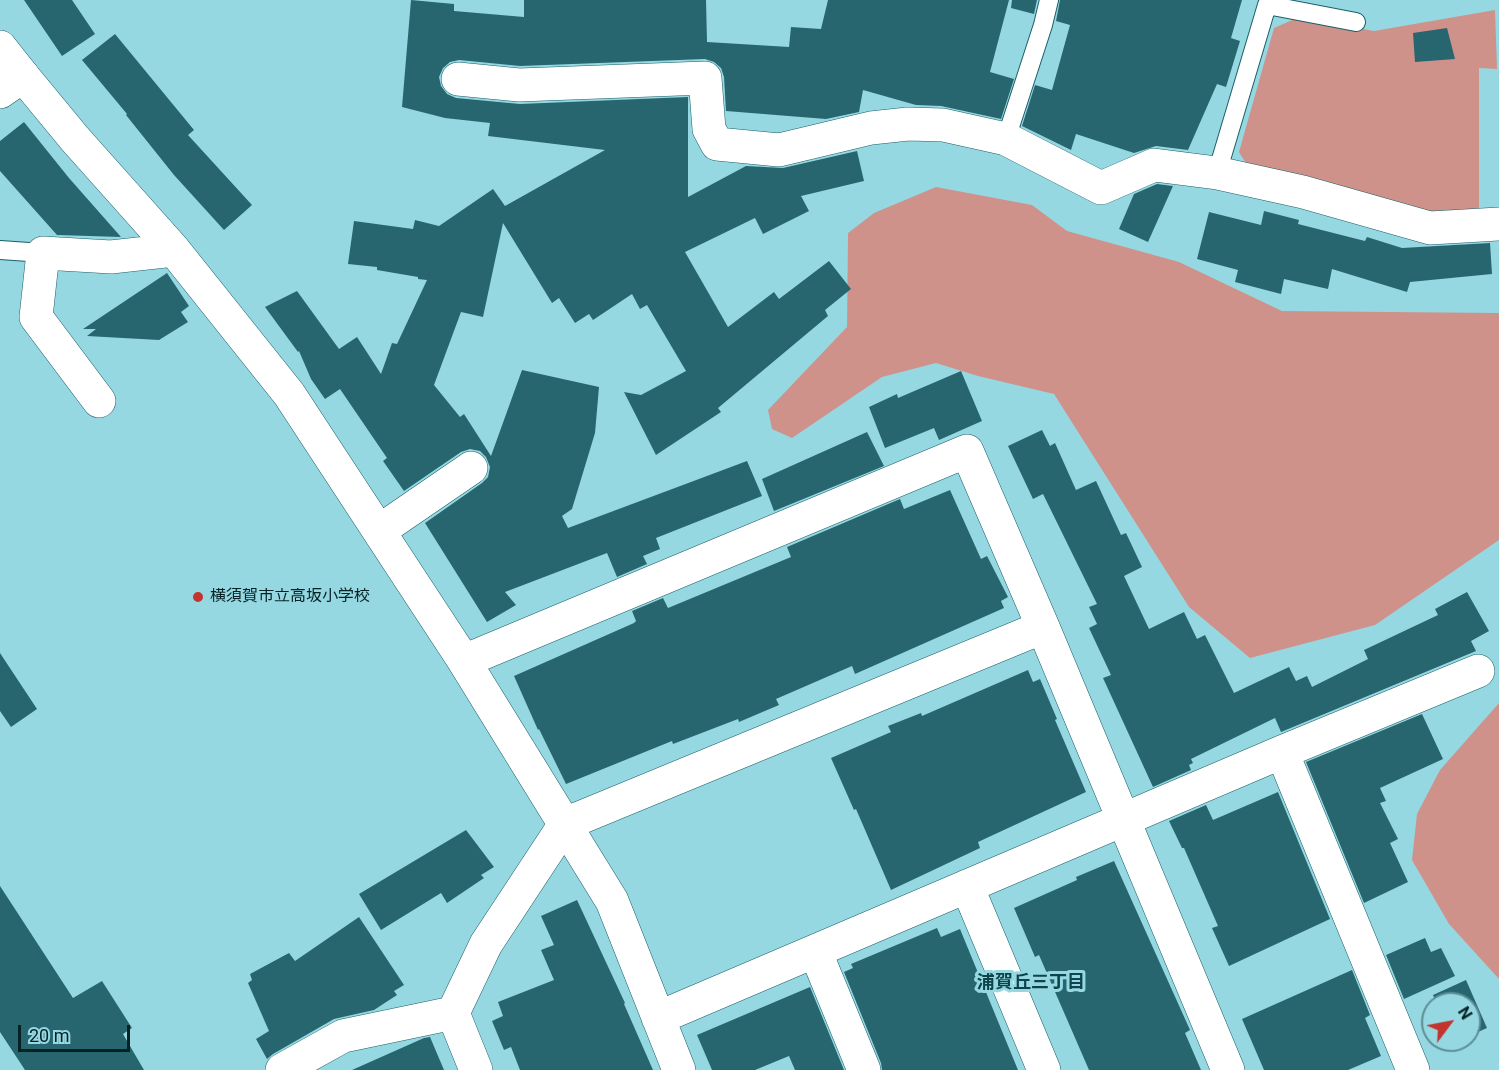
<!DOCTYPE html>
<meta charset="utf-8">
<style>
body{margin:0}
#map{position:relative;width:1499px;height:1070px;overflow:hidden;background:#96d8e2;font-family:Roboto,sans-serif}
canvas{display:block}
.north{position:absolute;left:1421px;top:992px;width:60px;height:60px;box-sizing:border-box;background:#96d8e2;border:2px solid #5c8f96;border-radius:50%;rotate:58deg;font-size:16px;font-weight:700;line-height:24px;text-align:center;color:#062225}
.north::after{content:'';display:block;margin:auto;width:21px;height:27px;background:#c2342d;clip-path:polygon(50% 0,100% 100%,50% 72%,0 100%)}
.scale{position:absolute;left:18px;top:1025px;width:112px;height:27px;box-sizing:border-box;border:3px solid #062225;border-top:0;padding-left:8px;font-size:18px;line-height:21px;white-space:nowrap;color:#062225;-webkit-text-stroke:4px #96d8e2;paint-order:stroke}
</style>
<div id="map">
<canvas width="1499" height="1070"></canvas>
<div class="north">N</div>
<div class="scale">20 m</div>
</div>
<script>
const ctx = document.querySelector('canvas').getContext('2d');
ctx.lineJoin = 'round';
function paint(path, color) { ctx.fillStyle = color; ctx.fill(path, 'evenodd'); }
const toPath = rows => new Path2D(rows.map(r => 'M' + r).join(''));
function stroke(path, color, width, dash) { ctx.strokeStyle = color; ctx.lineWidth = width; ctx.lineCap = dash ? 'butt' : 'round'; ctx.setLineDash(dash || []); ctx.stroke(path); }
function drawText(font, color, halo, rows, align = 'center') {
  ctx.font = font + ' Roboto,"Noto Sans JP",sans-serif'; ctx.lineWidth = 6; ctx.setLineDash([]); ctx.textBaseline = 'middle'; ctx.strokeStyle = halo; ctx.fillStyle = color; for (const [text, x, y, turn = 0] of rows) {
    ctx.save(); ctx.translate(x, y); ctx.rotate((+turn || 0) * Math.PI / 180); ctx.textAlign = isNaN(turn) ? turn : align; if (halo) ctx.strokeText(text, 0, 0); ctx.fillText(text, 0, 0); ctx.restore();
  }
}
const green = toPath([
 [1495,10,1497,69,1479,68,1479,214,1449,216,1250,170,1239,152,1274,28,1299,17,1374,31],
 [936,187,1032,205,1067,231,1179,262,1282,311,1499,313,1499,540,1375,625,1250,658,1189,607,1054,394,978,376,936,363,882,377,792,438,772,429,768,410,847,327,848,233,874,213],
 [1499,703,1499,979,1449,924,1412,860,1417,814,1440,770]
]);
const building = toPath([
 [24,0,72,0,95,34,62,56],
 [411,0,454,4,454,11,524,17,524,0,706,0,707,42,789,47,791,27,821,29,828,0,1009,0,990,72,1014,79,1001,119,941,106,916,105,863,90,859,112,826,119,726,111,724,77,721,68,714,62,705,59,520,66,459,60,450,62,443,68,439,77,441,86,447,94,456,98,520,104,688,97,688,197,746,166,783,168,857,151,864,181,801,196,809,211,763,234,755,218,685,252,728,327,774,292,779,299,829,261,851,289,825,310,828,316,718,408,721,412,656,455,624,392,641,395,686,371,647,305,640,309,632,294,593,320,589,314,575,323,559,298,552,303,503,223,483,317,461,312,434,385,460,417,464,414,491,456,522,370,599,387,595,433,572,509,562,516,568,528,747,461,762,496,656,538,660,549,643,556,647,564,617,577,607,553,505,592,516,605,487,622,425,523,482,483,488,477,490,467,486,457,480,451,470,449,461,452,404,491,383,461,387,458,340,389,325,399,311,379,299,351,298,352,265,307,297,291,339,349,357,337,381,374,392,343,397,344,427,280,418,279,418,277,377,270,377,267,348,264,354,221,413,229,415,220,439,226,493,189,505,206,605,150,488,136,490,123,445,118,402,107],
 [1012,0,1037,0,1034,14,1011,8],
 [1060,0,1242,0,1231,38,1240,41,1226,87,1217,84,1188,150,1156,146,1134,153,1076,134,1071,150,1022,126,1035,85,1052,90,1070,25,1056,21],
 [1447,28,1455,59,1415,62,1413,33],
 [115,34,194,130,188,135,252,205,224,230,174,175,126,115,127,114,82,60],
 [24,122,69,178,121,237,57,235,0,171,0,141],
 [1157,184,1173,186,1148,242,1119,229,1134,194],
 [1264,211,1299,220,1298,224,1365,241,1367,237,1402,248,1490,243,1492,274,1410,282,1407,292,1332,269,1328,289,1284,279,1281,294,1235,282,1238,270,1197,259,1209,212,1261,225],
 [167,273,189,306,181,312,188,322,159,340,87,336,96,329,83,329],
 [961,371,982,421,939,440,934,428,885,448,869,407,897,394,898,398],
 [1042,430,1050,446,1055,443,1076,490,1096,481,1121,535,1126,533,1142,567,1124,576,1149,629,1184,612,1197,639,1205,635,1234,693,1289,667,1296,681,1307,676,1312,687,1368,659,1364,650,1438,615,1435,609,1467,592,1489,631,1471,641,1476,651,1281,732,1275,718,1191,759,1193,763,1189,765,1191,770,1153,787,1103,678,1111,675,1089,628,1097,624,1089,607,1097,604,1043,494,1033,499,1008,446],
 [867,432,884,466,774,511,762,479],
 [950,490,981,559,987,556,1008,597,1001,601,1004,608,855,674,852,666,776,699,779,705,739,722,738,719,673,744,672,741,566,784,539,729,538,730,514,676,634,623,636,621,632,611,663,598,668,608,791,557,787,547,900,499,904,509],
 [0,653,37,709,11,727,0,711],
 [1028,670,1033,682,1040,679,1057,719,1055,720,1086,792,978,842,980,848,891,890,856,809,854,810,831,758,891,732,888,726,921,713,922,716],
 [1422,714,1443,759,1380,788,1386,801,1380,803,1398,839,1390,843,1408,882,1364,903,1306,762],
 [1278,792,1330,919,1229,966,1212,928,1218,926,1184,848,1182,848,1169,821,1206,805,1213,820],
 [466,830,494,867,481,875,484,878,447,903,441,893,381,930,359,894],
 [1114,861,1190,1030,1185,1033,1201,1070,1089,1070,1039,955,1035,957,1014,908,1077,880,1076,877],
 [0,886,73,998,102,981,132,1028,123,1034,144,1070,25,1070,0,1032],
 [577,900,625,1003,624,1004,653,1070,520,1070,511,1047,504,1050,492,1021,503,1016,498,1002,554,980,541,950,554,945,541,916],
 [359,917,404,985,394,991,397,995,374,1010,334,1019,273,1054,267,1059,256,1039,269,1031,248,983,252,980,250,974,289,953,295,961],
 [937,928,941,937,960,929,1018,1070,882,1070,881,1063,844,972,853,968,851,964],
 [1425,938,1431,952,1441,948,1455,976,1404,999,1386,955],
 [1352,970,1370,1015,1365,1018,1381,1056,1348,1070,1264,1070,1242,1019],
 [1466,980,1487,1028,1469,1036,1469,1004,1437,1004,1433,995],
 [810,987,844,1070,795,1070,789,1056,755,1070,712,1070,697,1035],
 [430,1037,444,1070,352,1070,424,1038]
]);
const lane = toPath([
 [1006,139,1043,25,1049,0],
 [1217,173,1267,5,1356,22],
 [0,250,43,253]
]);
const street = toPath([
 [458,79,519,85,705,78,709,129,717,144,779,150,871,128,908,124,943,125,1006,139,1101,188,1154,165,1217,173,1303,192,1430,228,1499,224],
 [0,92,23,76,75,139,174,250,289,394,464,661,612,901,679,1070],
 [99,401,36,317,43,253,111,257,174,250],
 [379,531,471,468],
 [464,661,967,451,1043,627,1228,1070],
 [1282,752,1413,1070],
 [967,886,1044,1070],
 [816,953,864,1070],
 [658,1018,1282,752,1478,671],
 [282,1070,343,1036,453,1013],
 [476,1070,453,1013,486,944,565,824,1043,627]
]);
const secondary = toPath([
 [0,47,23,76]
]);
const markers = [
 [198,597,6,"#c2342d"]
];
const poiNames = [
 ["横須賀市立高坂小学校",210,597]
];
const neighbourhoodNames = [
 ["浦賀丘三丁目",1031,983]
];
paint(green, '#cf928a');
paint(building, '#27666f');
stroke(lane, '#195f68', 20);
stroke(street, '#195f68', 34);
stroke(secondary, '#195f68', 34);
stroke(lane, '#fff', 18);
stroke(street, '#fff', 33);
stroke(secondary, '#fff', 33);
for (const [x, y, r, color] of markers) { const dot = new Path2D(); dot.arc(x, y, r, 0, 2 * Math.PI); ctx.fillStyle = color; ctx.fill(dot); stroke(dot, '#96d8e2', 2); }
drawText('16px', '#062225', '#96d8e2', poiNames, 'left');
drawText('bold 18px', '#0e434a', '#96d8e2', neighbourhoodNames);
</script>
